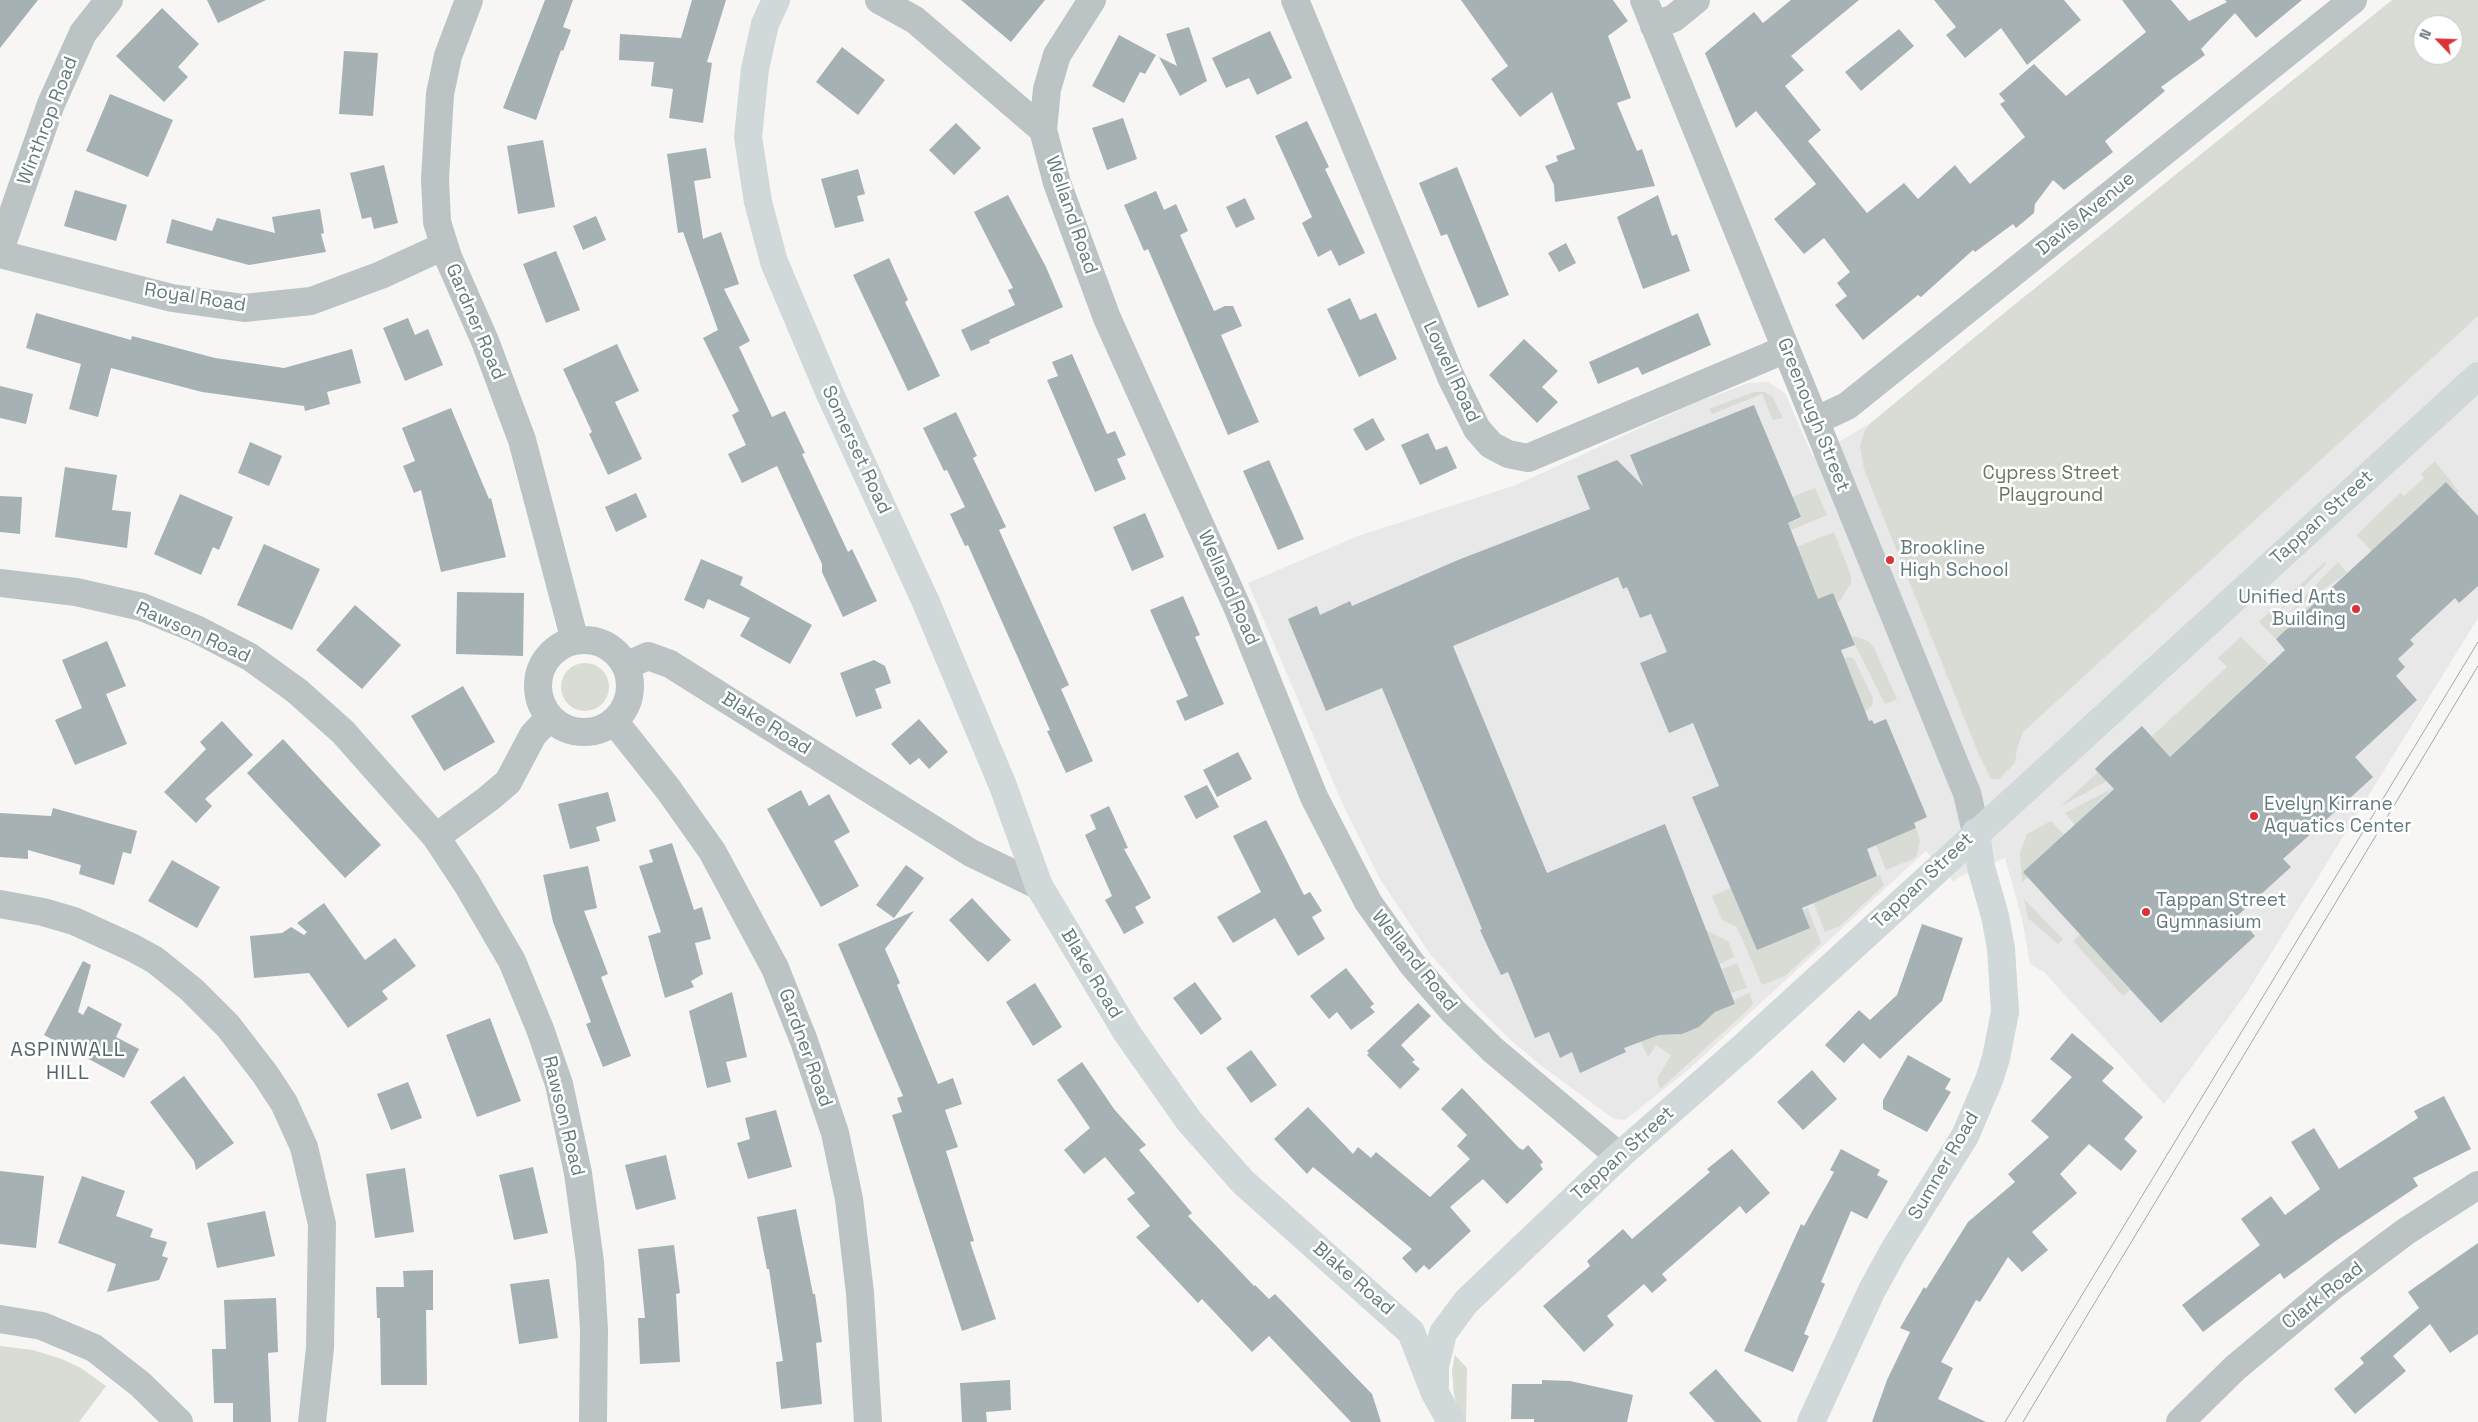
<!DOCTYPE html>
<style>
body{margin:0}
#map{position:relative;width:2478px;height:1422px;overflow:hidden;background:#f7f6f4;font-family:"Space Grotesk",sans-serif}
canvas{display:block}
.north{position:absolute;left:2413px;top:15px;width:50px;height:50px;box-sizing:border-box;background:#fff;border:1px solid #c1cacb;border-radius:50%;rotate:294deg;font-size:14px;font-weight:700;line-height:20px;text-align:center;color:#647a7e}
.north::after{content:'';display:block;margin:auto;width:18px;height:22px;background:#d93237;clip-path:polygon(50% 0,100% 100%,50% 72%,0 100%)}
</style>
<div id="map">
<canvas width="2478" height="1422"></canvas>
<div class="north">N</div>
</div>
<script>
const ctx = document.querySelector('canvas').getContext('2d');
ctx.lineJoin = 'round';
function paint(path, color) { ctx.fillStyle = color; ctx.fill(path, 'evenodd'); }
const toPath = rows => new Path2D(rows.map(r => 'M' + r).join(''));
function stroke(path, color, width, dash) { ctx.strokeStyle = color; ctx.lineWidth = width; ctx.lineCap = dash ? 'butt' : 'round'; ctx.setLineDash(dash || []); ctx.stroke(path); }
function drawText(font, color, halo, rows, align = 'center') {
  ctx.font = font + ' "Space Grotesk",sans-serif'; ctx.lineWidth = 5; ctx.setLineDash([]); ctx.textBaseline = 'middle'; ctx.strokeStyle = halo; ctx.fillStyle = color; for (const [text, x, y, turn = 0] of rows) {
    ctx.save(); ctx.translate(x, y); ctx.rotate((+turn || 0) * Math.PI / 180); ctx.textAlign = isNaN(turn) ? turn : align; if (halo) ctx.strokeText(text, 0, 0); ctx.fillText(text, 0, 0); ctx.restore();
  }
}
const built = toPath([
 [2478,0,2478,618,2246,994,2164,1104,2044,972,2030,964,2022,919,2005,858,1957,878,1954,882,1926,851,1688,1070,1625,1120,1614,1119,1543,1067,1513,1042,1480,1010,1430,954,1380,879,1344,807,1248,583,1358,536,1516,485,1697,402,1749,383,1768,382,1785,393,1813,457,1869,424,2324,56],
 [2423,25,2453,25,2453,55,2423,55]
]);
const green = toPath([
 [2392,0,2478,0,2478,316,2023,732,2017,749,2015,763,1999,779,1991,779,1979,755,1864,469,1860,446,1865,430,1873,421,1998,318],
 [2423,25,2453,25,2453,55,2423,55],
 [1754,392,1764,392,1772,396,1783,418,1773,420,1762,394,1712,414,1709,409],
 [2435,461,2459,492,2457,493,2446,482,2393,530,2396,534,2372,552,2357,535,2400,493,2404,496,2424,478,2421,474],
 [1815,488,1827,515,1693,571,1730,547,1801,518,1792,497],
 [1834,532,1851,576,1851,583,1840,601,1837,602,1818,599,1800,553,1702,593,1699,586],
 [2325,562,2326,564,2276,616,2283,624,2327,592,2276,639,2259,622,2273,609,2277,612,2296,594,2294,590],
 [2338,562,2347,573,2289,613],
 [1854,636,1868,641,1873,646,1897,699,1885,704,1855,645,1852,637],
 [2241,637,2269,664,2170,757,2151,737,2227,667,2218,658],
 [1849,657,1854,659,1873,698,1872,706,1863,713,1810,718,1859,695,1844,658],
 '561 687a24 24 0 1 1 48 0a24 24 0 1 1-48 0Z',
 [2098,772,2107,781,2060,807],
 [2113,788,2075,825,2065,813],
 [2051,821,2064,835,2024,872,2028,877,2022,882,2020,853,2027,834],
 [1916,828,1920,841,1917,855,1913,859,1886,870,1876,845],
 [1880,875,1884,885,1840,926,1825,932,1812,899,1826,897],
 [1731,888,1810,927,1803,910,1808,908,1821,943,1785,976,1762,985,1737,927,1722,920,1712,896],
 [2024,899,2063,939,2058,944,2028,918],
 [1706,930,1729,942,1734,957,1720,964],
 [2080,934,2130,990,2123,996,2073,941],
 [1737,963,1747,988,1731,993,1722,969],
 [1749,993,1753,1003,1751,1007,1660,1089,1657,1079,1671,1055,1656,1045,1648,1057,1641,1042,1659,1035,1682,1034,1699,1027,1715,1012,1735,1004,1734,1000],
 [0,1346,33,1350,62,1359,81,1368,106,1386,79,1422,0,1422],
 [1455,1355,1467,1368,1466,1422,1463,1422,1454,1396,1452,1370]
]);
const building = toPath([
 [0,0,38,0,0,48],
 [207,0,266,0,218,23],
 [545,0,573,0,563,27,571,30,563,51,561,50,536,120,503,108],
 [692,0,726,0,707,62,712,63,703,123,669,118,673,89,651,86,654,62,619,60,620,34,681,38],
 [961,0,1045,0,1011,42],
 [1461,0,1613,0,1628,21,1608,36,1631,98,1617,103,1637,151,1642,149,1655,186,1555,202,1554,185,1545,166,1558,161,1556,156,1575,149,1552,92,1520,117,1491,79,1508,66],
 [1791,0,1859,0,1791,56,1804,70,1785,86,1821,130,1808,141,1867,213,1904,183,1918,199,1955,165,1970,184,2025,137,2000,104,2005,101,1999,94,2034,64,2066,96,2146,32,2122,0,2171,0,2189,21,2227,2,2225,0,2302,0,2256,38,2235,13,2201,49,2205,55,2161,87,2165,91,2105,141,2113,152,2064,190,2053,180,2035,204,2034,213,2016,228,2013,224,1975,252,1973,250,1921,297,1918,295,1863,340,1835,305,1847,296,1837,283,1850,272,1824,238,1804,254,1774,219,1816,184,1756,111,1736,128,1705,53,1754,12,1763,23],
 [1934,0,2064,0,2081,20,2027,65,2001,28,1965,58,1946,35,1956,27],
 [162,8,199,44,178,67,188,77,164,102,116,56],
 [1189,27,1207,81,1180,96,1159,57,1177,66,1166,34],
 [1899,29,1914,46,1861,91,1845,72],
 [1270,31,1292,78,1257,95,1249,78,1226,88,1212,58],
 [1119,35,1156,55,1145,74,1140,72,1124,103,1092,86],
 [842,47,885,80,858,115,816,82],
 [344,51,378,53,373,116,339,114],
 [110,94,173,120,148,177,86,151],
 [1123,118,1137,159,1107,170,1092,128],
 [1307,121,1329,167,1325,169,1365,253,1339,266,1331,250,1318,257,1302,223,1312,217,1275,136],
 [956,123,981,148,954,175,929,150],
 [543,140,555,207,518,214,507,146],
 [706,148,711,178,694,181,703,239,721,232,739,284,724,289,750,341,739,347,772,417,785,411,805,453,802,454,848,552,852,549,877,601,843,617,822,572,822,564,777,466,742,483,728,454,746,445,732,415,739,411,703,338,718,330,683,232,678,233,667,154],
 [384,165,398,223,374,229,371,217,362,219,350,173],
 [1457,167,1509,295,1478,308,1447,234,1441,236,1419,183],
 [858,169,865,194,857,196,864,221,835,228,821,179],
 [75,190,127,205,116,241,64,226],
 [1156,191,1164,210,1176,204,1188,231,1180,235,1214,311,1225,306,1233,306,1242,326,1221,335,1259,422,1228,435,1148,249,1144,251,1124,205],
 [1008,195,1046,267,1063,307,989,340,990,343,971,351,961,330,1015,305,1008,290,1013,288,974,212],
 [1658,195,1672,236,1677,234,1690,271,1643,289,1617,217],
 [1245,198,1255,219,1236,228,1226,207],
 [320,209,324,233,321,234,326,252,249,265,166,243,172,219,212,231,217,218,275,233,272,217],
 [596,216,606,240,583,250,573,226],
 [1566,243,1576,263,1559,272,1548,253],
 [556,251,580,310,546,323,523,264],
 [889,258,908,300,905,302,940,376,908,391,853,275],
 [1350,298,1360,320,1376,313,1397,359,1359,377,1327,309],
 [36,313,131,340,132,336,215,358,284,368,352,349,361,383,327,392,330,404,305,411,304,406,202,392,111,368,98,417,69,409,81,364,26,348],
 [1698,313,1711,345,1642,375,1638,367,1598,384,1589,362],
 [408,318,415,335,428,329,443,365,405,381,383,328],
 [1524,339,1558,371,1542,387,1558,402,1537,423,1489,375],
 [617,344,639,391,615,402,642,459,608,475,589,434,592,432,563,369],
 [1072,354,1107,434,1115,431,1126,455,1117,459,1126,479,1095,492,1047,380,1058,376,1052,362],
 [0,386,33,394,26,424,0,418],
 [1754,405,1801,517,1788,523,1818,599,1833,593,1855,645,1841,650,1869,721,1872,720,1874,724,1886,719,1927,817,1914,823,1916,828,1867,849,1877,876,1802,908,1810,928,1757,950,1692,797,1719,786,1693,723,1669,733,1640,663,1667,652,1651,614,1640,618,1627,587,1623,589,1618,577,1453,646,1547,873,1665,824,1735,1004,1715,1012,1699,1027,1682,1034,1659,1035,1624,1048,1626,1052,1580,1073,1572,1052,1560,1058,1549,1032,1535,1038,1508,972,1501,975,1480,930,1482,929,1382,688,1326,711,1288,619,1317,606,1320,615,1350,601,1352,606,1458,560,1590,509,1577,476,1617,460,1643,486,1630,455],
 [451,408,489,499,491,498,506,557,441,572,421,490,414,493,403,466,415,461,402,428],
 [956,412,977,456,973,458,1006,527,999,530,1069,685,1061,689,1093,761,1066,773,1047,731,1050,730,968,545,965,546,950,514,965,507,947,470,944,471,923,428],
 [1373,418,1385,440,1366,451,1353,429],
 [1428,433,1436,450,1447,446,1457,468,1420,485,1401,445],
 [250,442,282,456,269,486,238,473],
 [1269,460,1304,539,1278,550,1243,471],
 [65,467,117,475,112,510,131,512,127,548,55,537],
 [2446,482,2478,516,2478,586,2459,603,2455,598,2410,640,2414,644,2398,659,2405,667,2396,676,2417,700,2355,757,2373,777,2283,859,2291,867,2237,916,2255,936,2161,1023,2023,872,2114,789,2095,769,2104,760,2142,726,2170,757,2285,650,2276,639],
 [636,493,647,517,616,532,605,507],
 [180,494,233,517,219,550,213,547,201,575,154,554],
 [0,496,22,497,20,534,0,532],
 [1145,513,1164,557,1132,571,1113,527],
 [264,544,320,569,292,630,237,605],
 [701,559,743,577,740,585,812,625,790,664,740,636,750,618,708,599,704,609,684,600],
 [457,592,524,593,523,656,456,654],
 [1183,596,1200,635,1195,637,1224,704,1185,721,1176,701,1188,696,1150,610],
 [355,605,401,645,362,689,316,650],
 [107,641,126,686,106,694,127,744,75,765,55,720,82,708,62,660],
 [874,660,885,666,891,683,875,689,882,708,856,717,840,673],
 [463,686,495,742,444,771,411,716],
 [919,719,948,752,929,769,919,758,910,765,891,744],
 [222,721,253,755,205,799,212,806,196,823,164,792,206,749,200,742],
 [283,739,381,845,345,878,247,773],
 [1238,752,1252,779,1217,797,1203,770],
 [1207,785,1219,807,1196,819,1184,796],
 [801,790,809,806,829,794,850,832,834,841,859,886,821,907,767,809],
 [608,792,616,821,596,827,600,841,570,849,558,804],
 [1109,806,1128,848,1124,849,1151,898,1135,907,1144,923,1124,934,1105,900,1112,896,1085,835,1096,829,1090,815],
 [53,808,137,831,131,854,123,852,114,885,79,874,81,865,28,850,28,859,0,857,0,813,51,816],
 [1266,820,1304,895,1310,892,1322,911,1312,917,1325,939,1298,956,1275,918,1233,943,1217,917,1261,892,1233,836],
 [672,843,694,910,702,907,711,939,695,943,703,974,691,981,694,987,665,998,648,936,661,932,639,866,653,862,649,850],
 [172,860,220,887,197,928,148,901],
 [906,865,924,878,894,918,876,905],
 [588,866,597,908,584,911,608,974,601,977,631,1056,603,1067,586,1024,591,1022,553,922,543,875],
 [972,898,1011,940,988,962,949,920],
 [324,903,365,960,395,938,416,966,382,991,388,999,348,1028,309,973,254,978,250,936,282,933,291,927,304,935,307,932,297,923],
 [914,911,885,949,900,983,897,985,938,1084,953,1078,962,1104,945,1110,958,1147,946,1151,974,1241,970,1242,996,1319,962,1331,892,1115,902,1112,897,1098,903,1096,838,944],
 [1922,924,1963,938,1942,1001,1880,1059,1863,1043,1844,1063,1825,1045,1859,1010,1870,1020,1897,995],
 [83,961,91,965,78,1012,83,1015,88,1006,122,1024,116,1037,139,1049,124,1078,44,1035],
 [1346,968,1374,1004,1370,1007,1375,1012,1351,1030,1337,1012,1329,1019,1310,996],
 [1195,982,1222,1019,1201,1035,1173,998],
 [1035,983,1062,1027,1033,1046,1006,1002],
 [732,992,747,1057,726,1062,731,1082,707,1088,689,1011],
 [1418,1003,1431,1016,1401,1045,1415,1060,1412,1062,1420,1069,1400,1089,1367,1055,1369,1053,1367,1051],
 [490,1018,521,1101,477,1117,446,1035],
 [2072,1033,2114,1068,2102,1081,2143,1117,2124,1139,2137,1151,2121,1171,2089,1144,2060,1174,2077,1193,2032,1232,2048,1250,2022,1272,2008,1257,1980,1302,1976,1300,1941,1362,1953,1368,1938,1399,1986,1422,1872,1422,1887,1380,1910,1332,1900,1328,1924,1287,1926,1289,1968,1222,2015,1182,2008,1174,2049,1137,2031,1121,2072,1077,2050,1059],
 [1251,1050,1277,1085,1251,1103,1226,1068],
 [1908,1055,1951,1079,1945,1089,1951,1092,1927,1132,1883,1109,1883,1100],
 [1082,1062,1114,1109,1146,1145,1139,1150,1192,1213,1188,1216,1254,1286,1255,1285,1269,1299,1275,1294,1372,1394,1381,1422,1351,1422,1269,1336,1252,1352,1202,1299,1198,1303,1136,1237,1150,1226,1127,1199,1135,1193,1105,1157,1084,1174,1064,1150,1090,1128,1057,1080],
 [1812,1070,1837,1099,1803,1130,1777,1102],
 [184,1076,234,1143,196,1170,194,1161,150,1102],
 [408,1082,422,1118,391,1130,377,1094],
 [1462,1088,1519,1148,1523,1150,1528,1145,1543,1162,1540,1165,1543,1169,1507,1204,1483,1179,1450,1207,1471,1231,1429,1270,1424,1265,1416,1273,1402,1258,1412,1249,1313,1167,1307,1174,1274,1139,1308,1107,1353,1154,1358,1147,1371,1158,1376,1152,1430,1197,1470,1159,1457,1146,1467,1135,1441,1109],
 [2444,1096,2471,1149,2413,1178,2418,1186,2337,1240,2284,1279,2280,1273,2203,1332,2182,1305,2260,1245,2241,1219,2271,1196,2285,1215,2320,1189,2291,1142,2314,1128,2339,1169,2418,1118,2414,1111],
 [776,1110,792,1167,748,1179,737,1143,750,1139,745,1118],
 [1732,1149,1770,1193,1746,1214,1740,1206,1662,1274,1667,1280,1652,1293,1644,1284,1607,1316,1614,1325,1584,1352,1543,1306,1590,1266,1587,1261,1623,1229,1632,1239,1710,1172,1707,1169],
 [1841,1149,1880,1170,1877,1175,1888,1181,1867,1219,1851,1211,1821,1282,1825,1284,1804,1334,1809,1336,1793,1372,1744,1351,1801,1224,1804,1226,1834,1172,1830,1170],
 [666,1155,676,1199,636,1210,625,1165],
 [533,1167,548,1233,514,1240,499,1175],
 [405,1168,414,1232,375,1238,366,1174],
 [0,1171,44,1176,36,1248,0,1244],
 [82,1176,125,1191,116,1216,153,1229,150,1237,167,1242,162,1256,168,1258,159,1280,107,1292,116,1264,58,1243],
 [796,1209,813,1294,815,1294,822,1342,816,1343,822,1404,781,1409,776,1362,783,1361,769,1269,767,1269,757,1217],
 [265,1211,275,1256,217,1268,207,1223],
 [2478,1243,2478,1334,2450,1353,2430,1324,2393,1356,2406,1371,2355,1414,2334,1389,2364,1363,2360,1358,2419,1308,2408,1292],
 [674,1245,680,1293,676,1294,680,1362,640,1364,638,1318,645,1318,638,1249],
 [433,1270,433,1310,426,1310,427,1385,381,1385,380,1318,377,1318,376,1287,404,1287,403,1271],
 [549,1279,558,1338,519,1344,510,1284],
 [276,1298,278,1352,268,1353,271,1422,233,1422,233,1403,214,1403,212,1349,226,1349,224,1300],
 [1716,1369,1739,1396,1762,1422,1715,1422,1689,1393],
 [1010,1380,1011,1410,986,1412,987,1422,962,1422,960,1383],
 [1542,1380,1570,1381,1633,1395,1627,1422,1534,1422,1534,1419,1511,1419,1512,1384,1542,1384]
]);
const street = toPath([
 [469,0,448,56,440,94,435,179,437,222,448,257,485,341,522,440,575,641],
 [879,0,915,20,1043,130,1057,183,1107,318,1239,611,1314,797,1368,902,1412,964,1453,1011,1493,1050,1619,1156],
 [1295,0,1451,377,1477,429,1491,445,1508,454,1528,458,1786,349],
 [1644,0,1959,774,1967,793,1976,832],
 [1654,26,1674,18,1696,0],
 [1043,130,1047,89,1057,55,1092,0],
 [0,250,51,104,83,33,109,0],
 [0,254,172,298,244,308,311,301,381,275,444,246],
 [1815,421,1847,406,2353,0],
 [0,583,76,592,142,607,196,629,250,657,297,691,343,732,436,837],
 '538 686a46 46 0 1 1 92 0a46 46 0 1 1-92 0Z',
 [626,666,648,656,670,664,971,853,1039,886],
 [550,717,533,735,508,782,488,799,436,837,467,884,512,961,540,1029,559,1084,578,1173,590,1262,594,1330,593,1422],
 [614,721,668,789,712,851,775,968,804,1041,835,1133,849,1199,860,1293,868,1422],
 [0,904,43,912,74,921,133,948,155,960,192,990,228,1026,265,1074,284,1103,304,1147,322,1224,320,1348,312,1422],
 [0,1319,42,1326,94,1348,140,1384,179,1422],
 [2180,1422,2235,1368,2333,1286,2405,1232,2478,1185]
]);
const secondary = toPath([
 [776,0,765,24,755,69,748,137,758,202,774,262,830,394,925,600,1003,786,1039,886,1127,1033,1189,1121,1243,1182,1411,1332,1434,1391,1451,1422],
 [1435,1385,1435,1366,1443,1333,1466,1302,1619,1156,1742,1048,2478,376],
 [1811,1422,1872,1290,1894,1250,1965,1136,1989,1080,1996,1058,2005,1012,2001,948,1995,916,1981,867,1976,832]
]);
const tram = toPath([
 [2005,1422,2478,642],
 [2023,1422,2478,666]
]);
const markers = [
 [1890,560,5,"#d93237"],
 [2356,609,5,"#d93237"],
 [2254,816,5,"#d93237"],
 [2146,912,5,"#d93237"]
];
const streetNames = [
 ["Winthrop Road",48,121,-69],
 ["Davis Avenue",2086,214,-39],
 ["Welland Road",1071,215,71],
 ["Royal Road",195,298,9],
 ["Gardner Road",475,322,67],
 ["Lowell Road",1451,372,65],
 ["Greenough Street",1813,415,68],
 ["Somerset Road",856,450,65],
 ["Tappan Street",2322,518,-42],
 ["Welland Road",1228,588,66],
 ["Rawson Road",193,633,24],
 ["Blake Road",766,724,32],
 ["Tappan Street",1923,881,-43],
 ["Welland Road",1414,961,51],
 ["Blake Road",1091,974,59],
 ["Gardner Road",805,1048,70],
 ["Rawson Road",563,1116,76],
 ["Tappan Street",1623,1154,-42],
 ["Sumner Road",1944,1166,-60],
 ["Blake Road",1353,1279,41],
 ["Clark Road",2323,1296,-38]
];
const parkNames = [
 ["Cypress Street",2051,474],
 ["Playground",2051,496]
];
const poiNames = [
 ["Brookline",1900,549],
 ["High School",1900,571],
 ["Unified Arts",2346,598,"right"],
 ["Building",2346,620,"right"],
 ["Evelyn Kirrane",2264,805],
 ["Aquatics Center",2264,827],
 ["Tappan Street",2156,901],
 ["Gymnasium",2156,923]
];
const neighbourhoodNames = [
 ["ASPINWALL",68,1051],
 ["HILL",68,1074]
];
paint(built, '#e8e8e8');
paint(green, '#d9dcd4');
paint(building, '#a6b1b4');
stroke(street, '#bcc3c4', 28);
stroke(secondary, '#d1d8d9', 28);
stroke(tram, '#9ea8ab', 1);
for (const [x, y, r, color] of markers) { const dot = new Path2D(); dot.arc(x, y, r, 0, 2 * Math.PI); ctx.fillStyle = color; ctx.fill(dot); stroke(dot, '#fff', 2); }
drawText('19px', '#647a7e', '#fff', streetNames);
drawText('19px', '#6b7662', '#fff', parkNames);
drawText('19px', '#647a7e', '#fff', poiNames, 'left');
ctx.letterSpacing = '1px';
drawText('20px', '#556669', '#fff', neighbourhoodNames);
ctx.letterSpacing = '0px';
</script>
